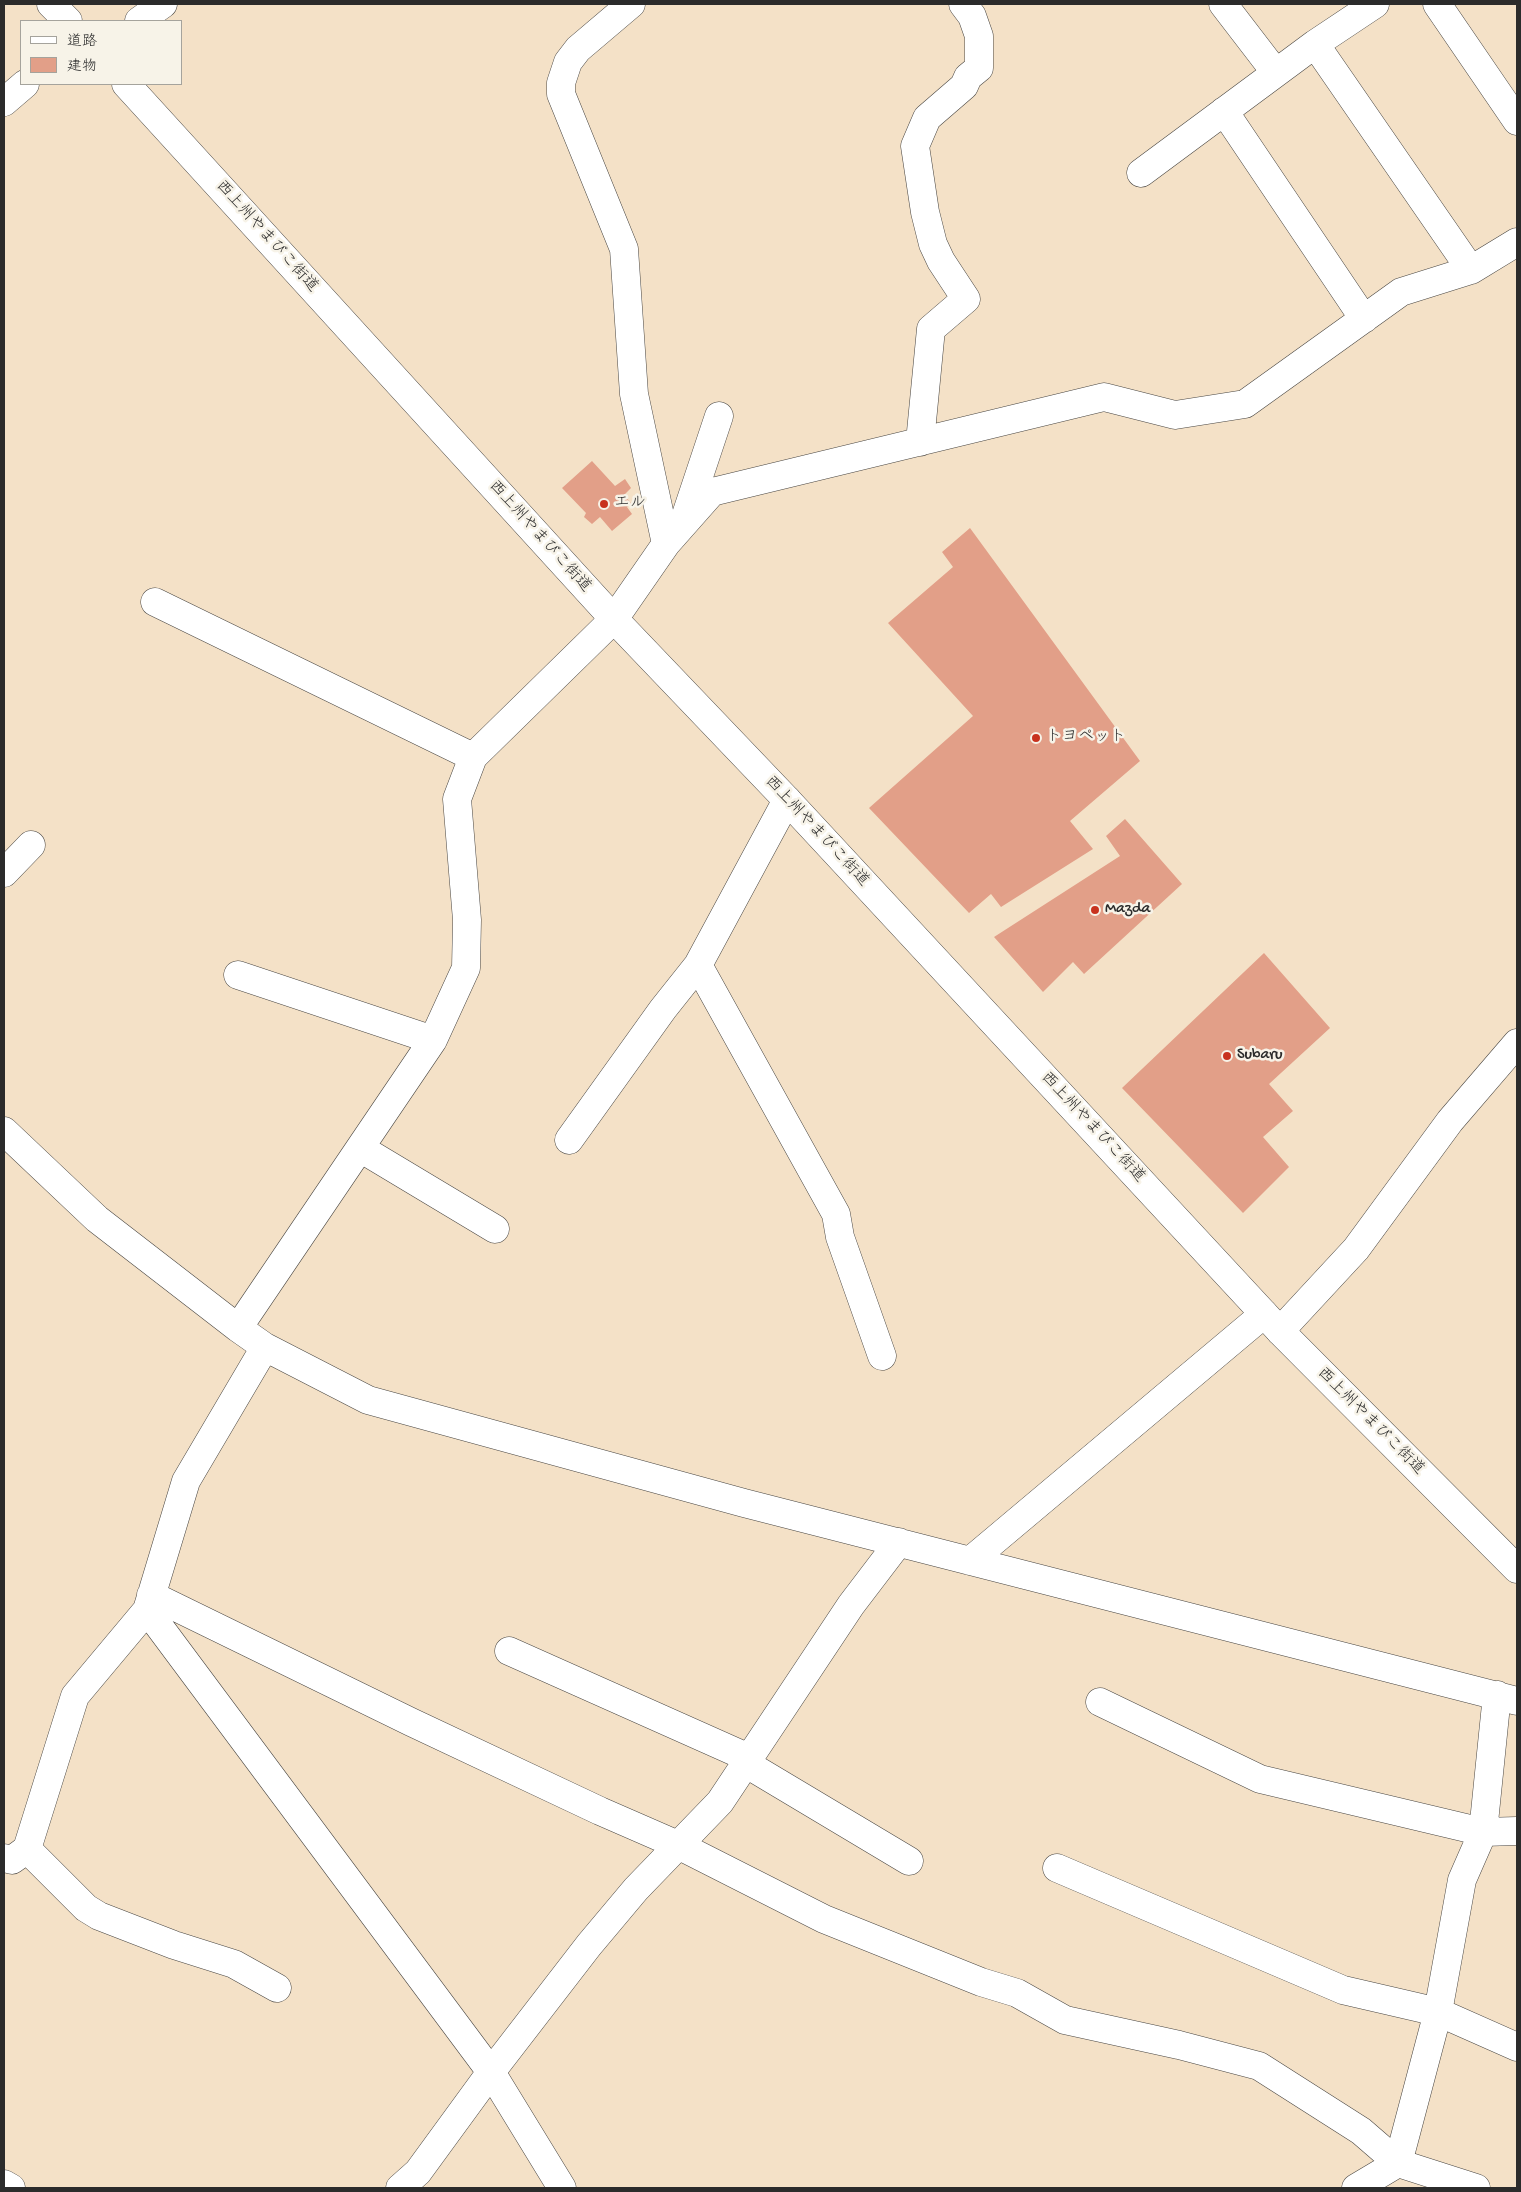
<!DOCTYPE html>
<meta charset="utf-8">
<style>
body{margin:0}
#map{position:relative;width:1521px;height:2192px;overflow:hidden;background:#f4e1c7;font-family:"Gochi Hand","Klee One",sans-serif}
canvas{display:block}
.frame{position:absolute;inset:0;border:5px solid #2b2b2b;pointer-events:none}
.legend{position:absolute;left:20px;top:20px;width:162px;height:65px;box-sizing:border-box;background:#f7f3e8;border:1px solid #a5a39c;margin:0;padding:6px 9px;list-style:none;font-size:15px;color:#2b2b2b}
.legend li{display:flex;align-items:center;gap:10px;height:25px}
.legend b{width:25px;border:1px solid #a5a39c}
</style>
<div id="map">
<canvas width="1521" height="2192"></canvas>
<div class="frame"></div>
<ul class="legend">
<li><b style="height:6px;background:#fff"></b>道路</li>
<li><b style="height:14px;background:#e29f88"></b>建物</li>
</ul>
</div>
<script>
const ctx = document.querySelector('canvas').getContext('2d');
ctx.lineJoin = 'round';
function paint(path, color) { ctx.fillStyle = color; ctx.fill(path, 'evenodd'); }
const toPath = rows => new Path2D(rows.map(r => 'M' + r).join(''));
function stroke(path, color, width, dash) { ctx.strokeStyle = color; ctx.lineWidth = width; ctx.lineCap = dash ? 'butt' : 'round'; ctx.setLineDash(dash || []); ctx.stroke(path); }
function drawText(font, color, halo, rows, align = 'center') {
  ctx.font = font + ' "Gochi Hand","Klee One",sans-serif'; ctx.lineWidth = 5; ctx.setLineDash([]); ctx.textBaseline = 'middle'; ctx.strokeStyle = halo; ctx.fillStyle = color; for (const [text, x, y, turn = 0] of rows) {
    ctx.save(); ctx.translate(x, y); ctx.rotate((+turn || 0) * Math.PI / 180); ctx.textAlign = isNaN(turn) ? turn : align; if (halo) ctx.strokeText(text, 0, 0); ctx.fillText(text, 0, 0); ctx.restore();
  }
}
const building = toPath([
 [592,461,615,486,625,479,631,488,624,495,631,503,627,507,632,514,612,531,600,517,592,524,584,517,586,513,562,488],
 [970,528,1140,761,1070,821,1093,849,1001,907,991,894,969,913,869,808,973,716,888,623,953,567,942,552],
 [1125,819,1182,884,1084,974,1073,962,1043,992,994,937,1120,856,1106,836],
 [1264,953,1330,1028,1269,1084,1293,1111,1263,1137,1289,1167,1243,1213,1122,1088]
]);
const minor = toPath([
 [631,4,578,49,568,62,561,83,561,94,624,249,634,394,666,544],
 [1223,4,1276,73],
 [1437,4,1517,121],
 [139,21,163,4],
 [1315,44,1471,270],
 [4,102,25,84],
 [1224,111,1364,319],
 [1141,173,1315,44,1375,4],
 [920,442,931,329,966,299,941,261,933,244,925,212,915,146,927,118,964,86,968,77,979,68,979,36,972,16,963,4],
 [686,515,719,416],
 [155,602,473,757],
 [4,873,31,845],
 [698,965,836,1214,840,1237,882,1356],
 [238,975,433,1040],
 [4,1131,97,1219,238,1328,265,1347,368,1400,744,1503,1517,1701],
 [569,1140,663,1009,698,965,787,800],
 [360,1148,495,1229],
 [238,1328,433,1040,466,968,467,920,457,799,473,757,614,619,666,544,712,492,1104,397,1175,415,1245,404,1401,292,1471,270,1517,242],
 [1280,1331,1356,1249,1450,1121,1517,1043],
 [970,1561,1264,1314],
 [151,1595,411,1722,600,1811,678,1845,824,1919,981,1982,1017,1993,1065,2020,1179,2045,1259,2066,1361,2131,1398,2163,1476,2188],
 [147,1610,491,2072,562,2188],
 [509,1651,749,1758],
 [1100,1702,1260,1779,1483,1832,1517,1831],
 [745,1763,909,1861],
 [27,1849,86,1908,99,1916,174,1945,234,1964,277,1988],
 [4,1858,12,1860,27,1849,75,1696,147,1610,186,1481,265,1347],
 [1057,1868,1343,1990,1438,2012,1517,2047],
 [4,2184,11,2188],
 [400,2188,418,2172,491,2072,589,1945,636,1889,720,1802,851,1605,899,1542],
 [1356,2188,1398,2163,1438,2012,1462,1880,1483,1832,1497,1695]
]);
const highway = toPath([
 [51,4,68,21],
 [126,84,614,619,787,800,1280,1331,1517,1569]
]);
const markers = [
 [604,504,5,"#c8321e"],
 [1036,738,5,"#c8321e"],
 [1095,910,5,"#c8321e"],
 [1227,1056,5,"#c8321e"]
];
const streetNames = [
 ["西上州やまびこ街道",266,237,48],
 ["西上州やまびこ街道",539,537,48],
 ["西上州やまびこ街道",816,832,47],
 ["西上州やまびこ街道",1092,1128,47],
 ["西上州やまびこ街道",1370,1422,45]
];
const poiNames = [
 ["エル",614,504],
 ["トヨペット",1046,738],
 ["Mazda",1105,910],
 ["Subaru",1237,1056]
];
paint(building, '#e29f88');
stroke(minor, '#494642', 29);
stroke(highway, '#494642', 29);
stroke(minor, '#fff', 28);
stroke(highway, '#fff', 28);
for (const [x, y, r, color] of markers) { const dot = new Path2D(); dot.arc(x, y, r, 0, 2 * Math.PI); ctx.fillStyle = color; ctx.fill(dot); stroke(dot, '#f7f3e8', 2); }
drawText('16px', '#2b2b2b', '#f7f3e8', streetNames);
drawText('16px', '#2b2b2b', '#f7f3e8', poiNames, 'left');
</script>
